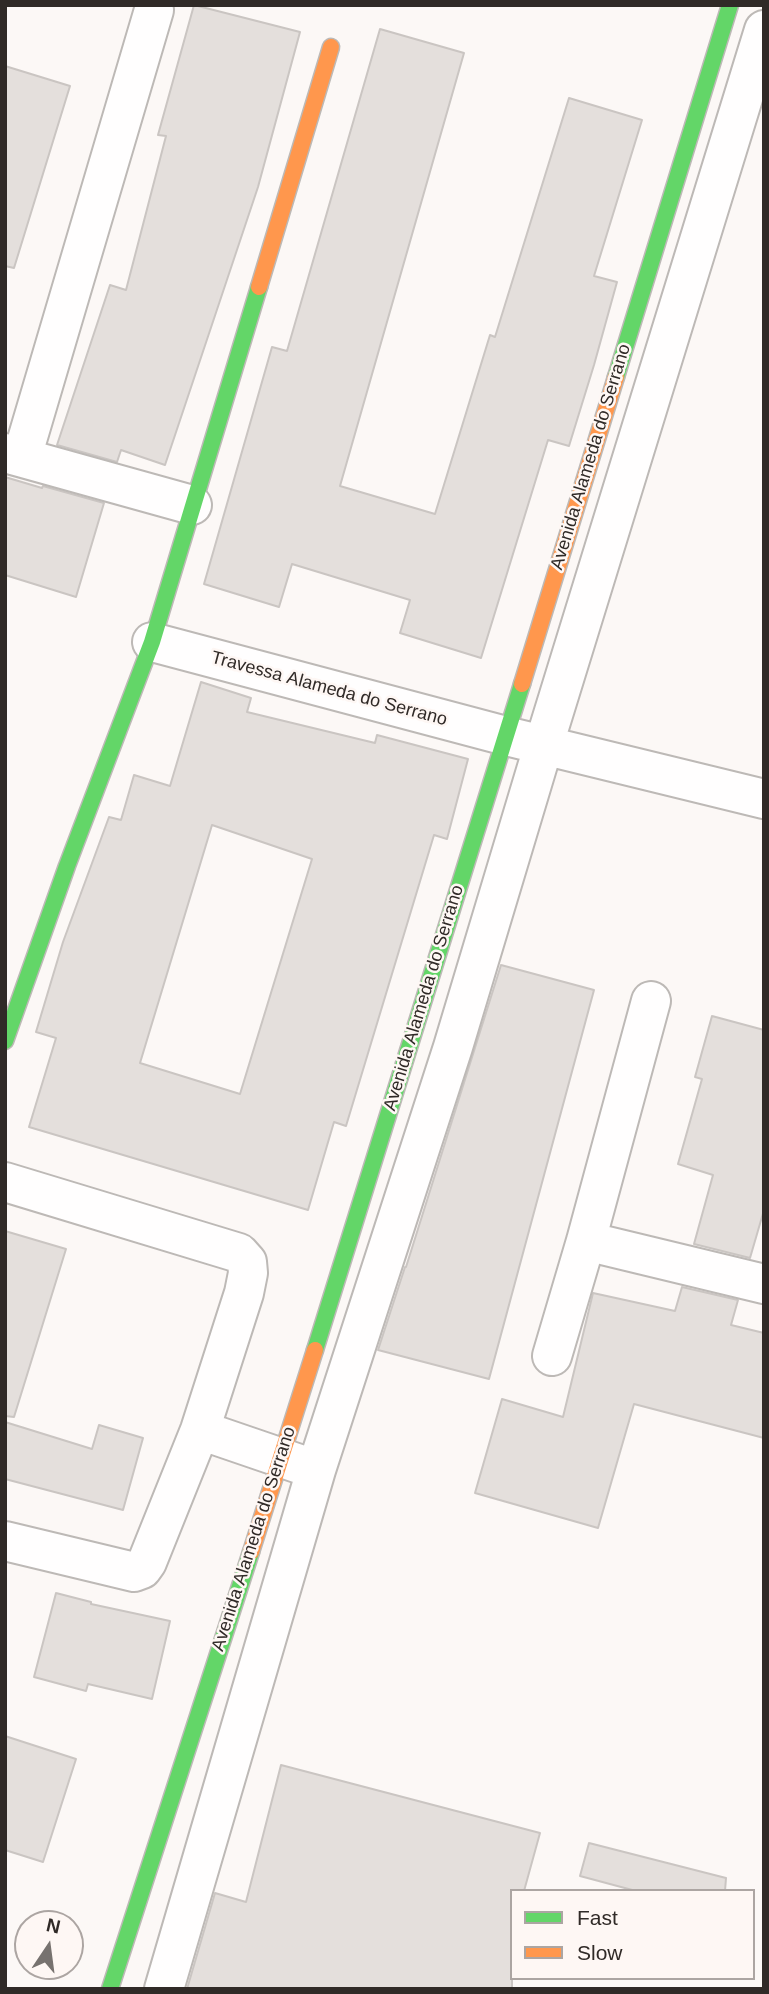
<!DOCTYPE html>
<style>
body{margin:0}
#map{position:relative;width:769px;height:1994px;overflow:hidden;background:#fcf8f6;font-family:Helvetica,sans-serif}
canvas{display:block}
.frame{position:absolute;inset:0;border:7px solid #302a27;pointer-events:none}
.legend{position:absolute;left:510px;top:1889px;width:245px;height:91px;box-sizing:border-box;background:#fef7f4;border:2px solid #aca5a2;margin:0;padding:9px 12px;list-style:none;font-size:21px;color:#302a27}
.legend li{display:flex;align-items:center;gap:14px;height:35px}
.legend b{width:35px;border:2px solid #aca5a2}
.north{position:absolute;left:14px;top:1910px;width:70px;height:70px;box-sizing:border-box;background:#fef7f4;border:2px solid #aca5a2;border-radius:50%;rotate:13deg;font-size:19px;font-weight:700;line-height:28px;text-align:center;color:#302a27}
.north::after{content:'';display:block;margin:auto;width:24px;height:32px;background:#77726f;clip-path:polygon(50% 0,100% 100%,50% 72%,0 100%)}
</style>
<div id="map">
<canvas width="769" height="1994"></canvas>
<div class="frame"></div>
<ul class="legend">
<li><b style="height:9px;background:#63d668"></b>Fast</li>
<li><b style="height:9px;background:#ff974d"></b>Slow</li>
</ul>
<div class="north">N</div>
</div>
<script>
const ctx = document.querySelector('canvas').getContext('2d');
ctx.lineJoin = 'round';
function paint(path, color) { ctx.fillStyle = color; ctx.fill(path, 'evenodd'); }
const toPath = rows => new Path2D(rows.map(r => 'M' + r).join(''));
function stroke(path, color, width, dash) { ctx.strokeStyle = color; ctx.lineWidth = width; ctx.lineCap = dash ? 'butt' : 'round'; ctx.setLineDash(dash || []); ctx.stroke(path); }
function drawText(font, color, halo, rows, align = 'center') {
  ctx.font = font + ' Helvetica,sans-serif'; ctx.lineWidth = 5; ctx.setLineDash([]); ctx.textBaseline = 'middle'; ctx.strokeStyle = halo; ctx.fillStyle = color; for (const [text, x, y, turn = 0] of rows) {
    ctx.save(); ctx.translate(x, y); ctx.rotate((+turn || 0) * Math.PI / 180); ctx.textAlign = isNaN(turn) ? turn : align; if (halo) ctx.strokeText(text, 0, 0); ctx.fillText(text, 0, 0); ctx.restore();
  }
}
const building = toPath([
 [194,5,300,32,258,187,165,465,121,450,117,462,57,445,110,285,126,290,166,136,158,135,194,5],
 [380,29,464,53,340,486,435,514,490,335,495,337,569,98,642,120,594,276,617,282,594,365,569,446,548,440,481,658,400,633,410,600,292,564,279,607,204,584,272,347,287,351,380,29],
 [5,66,70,86,14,268,5,266,5,66],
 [5,477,42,488,43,486,104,503,76,597,5,575,5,477],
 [201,682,251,698,247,712,375,743,377,735,468,759,447,839,434,835,346,1126,334,1122,308,1210,29,1127,56,1038,36,1032,63,942,109,817,121,820,134,775,170,786,201,682],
 [212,825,312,859,240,1094,140,1063,212,825],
 [501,965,594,990,489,1379,378,1350,405,1267,406,1267,501,965],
 [712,1016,764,1030,764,1210,750,1258,694,1244,713,1175,678,1164,702,1079,695,1077,712,1016],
 [5,1231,66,1249,14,1417,5,1416,5,1231],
 [682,1287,738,1300,731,1325,764,1333,764,1438,634,1404,598,1528,475,1493,502,1399,563,1417,593,1293,675,1311,682,1287],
 [5,1422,92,1449,99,1425,143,1438,123,1510,5,1479,5,1422],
 [56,1593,91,1602,91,1604,170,1621,152,1699,88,1684,86,1691,34,1677,56,1593],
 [5,1736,76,1759,43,1862,5,1850,5,1736],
 [281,1765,540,1833,524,1891,512,1891,512,1989,187,1989,215,1893,246,1902,281,1765],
 [589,1843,726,1878,725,1891,636,1891,580,1876,589,1843]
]);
const street = toPath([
 [5,453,192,505],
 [22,457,154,10],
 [152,642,506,736,764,799],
 [5,1182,239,1253,247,1262,248,1273,244,1293,200,1430,147,1562,142,1569,134,1572,5,1541],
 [586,1241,764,1284],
 [552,1356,586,1241,651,1001],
 [200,1430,314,1469],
 [164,1989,316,1470,453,1047,544,744,764,30]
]);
const fast = toPath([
 [616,377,730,5],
 [5,1041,67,866,152,642,259,287],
 [315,1350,522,684],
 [110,1989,251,1552]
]);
const slow = toPath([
 [259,287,331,47],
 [522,684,616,377],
 [251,1552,315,1350]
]);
const streetNames = [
 ["Avenida Alameda do Serrano",591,457,-73],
 ["Travessa Alameda do Serrano",329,689,15],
 ["Avenida Alameda do Serrano",424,998,-73],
 ["Avenida Alameda do Serrano",254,1539,-72]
];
paint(building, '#e4dfdc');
stroke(building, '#cac5c2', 2);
stroke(street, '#bdb9b6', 42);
stroke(fast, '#bdb9b6', 19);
stroke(slow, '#bdb9b6', 19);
stroke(street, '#fffefe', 38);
stroke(fast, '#63d668', 16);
stroke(slow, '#ff974d', 16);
drawText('18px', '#302a27', '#fef7f4', streetNames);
</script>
